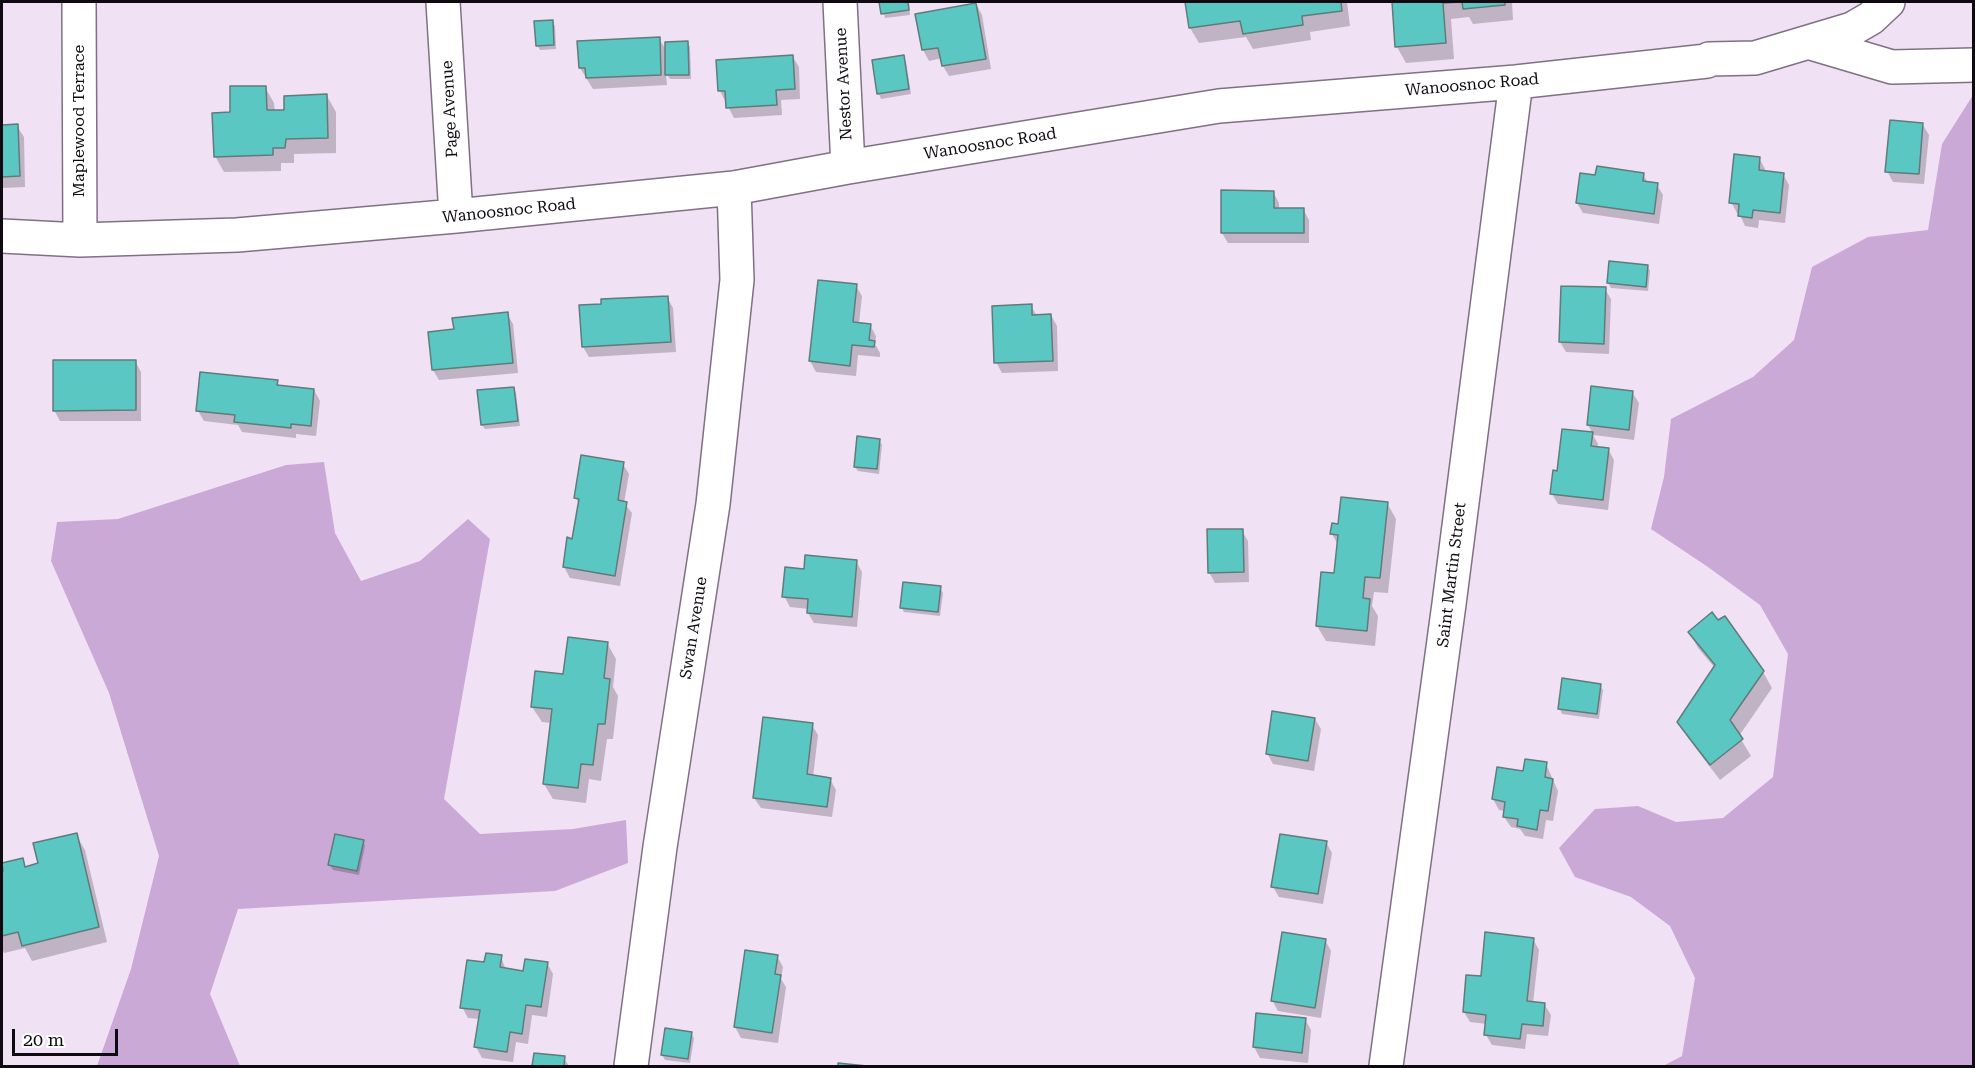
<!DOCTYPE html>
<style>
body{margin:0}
#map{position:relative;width:1975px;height:1068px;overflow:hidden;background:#f0e1f5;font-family:"Roboto Serif",serif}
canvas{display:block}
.frame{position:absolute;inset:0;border:3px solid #0f0a11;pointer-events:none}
.scale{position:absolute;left:12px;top:1029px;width:106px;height:27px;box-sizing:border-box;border:3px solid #0f0a11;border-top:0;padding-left:8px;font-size:18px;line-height:21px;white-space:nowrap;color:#0f0a11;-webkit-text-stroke:4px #fff;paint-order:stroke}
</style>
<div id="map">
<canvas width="1975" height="1068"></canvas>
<div class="frame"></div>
<div class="scale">20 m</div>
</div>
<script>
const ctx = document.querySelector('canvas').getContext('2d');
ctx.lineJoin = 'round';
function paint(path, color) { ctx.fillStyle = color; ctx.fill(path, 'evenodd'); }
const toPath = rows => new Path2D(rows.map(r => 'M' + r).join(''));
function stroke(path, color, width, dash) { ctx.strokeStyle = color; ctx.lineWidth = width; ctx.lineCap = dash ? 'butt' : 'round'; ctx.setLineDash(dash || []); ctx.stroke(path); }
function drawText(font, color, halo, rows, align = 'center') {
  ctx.font = font + ' "Roboto Serif",serif'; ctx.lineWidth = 6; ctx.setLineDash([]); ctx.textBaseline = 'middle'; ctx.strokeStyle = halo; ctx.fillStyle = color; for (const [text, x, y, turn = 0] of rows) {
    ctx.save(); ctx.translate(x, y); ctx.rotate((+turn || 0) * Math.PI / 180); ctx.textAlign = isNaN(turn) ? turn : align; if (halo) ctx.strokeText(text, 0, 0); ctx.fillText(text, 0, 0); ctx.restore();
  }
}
const green = toPath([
 [1973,95,1973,1066,1663,1066,1682,1056,1695,978,1670,926,1631,897,1575,877,1559,848,1595,809,1638,806,1676,822,1723,818,1773,777,1788,654,1760,605,1708,567,1651,529,1664,477,1671,419,1753,377,1794,340,1812,267,1868,237,1928,230,1942,144],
 [324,462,335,533,361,581,420,561,468,519,490,539,444,799,480,834,573,829,626,820,628,863,555,891,238,909,210,994,240,1066,97,1066,131,969,159,856,109,693,51,561,57,522,118,519,286,465]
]);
const shadow = toPath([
 [881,2,909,2,910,15,885,18],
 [1186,2,1347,2,1350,26,1310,32,1311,40,1253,49,1246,37,1199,43,1190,28],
 [1393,2,1512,2,1513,20,1473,24,1469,17,1451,19,1454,59,1406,63,1397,47],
 [976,4,982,15,991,69,949,76,943,66,942,58,929,61,923,50,917,15],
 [552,21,555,26,556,49,540,50,537,45],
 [659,39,667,51,687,42,690,47,691,79,670,79,666,73,667,85,593,89,580,68],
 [793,57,799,67,800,99,781,100,782,115,734,118,720,91],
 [903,57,906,62,911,94,881,99,879,94,874,62],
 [265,87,274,103,275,112,286,112,327,96,336,112,336,153,294,154,294,163,281,163,281,171,224,172,215,156,231,113],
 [1923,125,1929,135,1924,184,1893,182,1887,171],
 [17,126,24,137,25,187,2,188,2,127],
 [1759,158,1765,169,1765,172,1783,174,1789,185,1785,223,1759,220,1758,228,1745,226,1739,213,1737,213,1731,202],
 [1643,174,1648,183,1657,185,1663,195,1659,224,1583,213,1577,203,1597,177],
 [1273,192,1279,203,1279,209,1303,209,1309,220,1309,243,1228,243,1222,233],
 [1647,266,1650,271,1648,291,1611,288,1608,283],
 [856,286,862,296,859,324,870,325,876,336,875,344,880,353,880,357,858,355,856,376,816,372,810,361],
 [1605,289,1611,299,1609,354,1566,352,1560,342],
 [667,297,673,308,676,352,589,357,583,347],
 [1031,306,1037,316,1051,315,1057,326,1058,371,1002,373,996,362],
 [507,314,513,324,518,373,439,380,433,370,430,333,455,331],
 [135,361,141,372,141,421,60,421,54,410],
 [277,382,280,387,314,390,320,401,316,436,296,434,296,438,242,432,238,425,204,421,198,411],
 [514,388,516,393,520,426,485,429,482,425],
 [1632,392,1639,403,1634,440,1593,435,1598,444,1597,448,1608,449,1614,460,1608,510,1558,504,1552,494,1559,472,1563,430,1593,434,1588,425],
 [879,440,882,445,879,474,858,471,855,467],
 [623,464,629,474,624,503,632,513,620,586,570,578,564,567,574,540,579,504,576,498],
 [1387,503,1396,519,1388,593,1374,592,1372,606,1378,616,1375,646,1326,641,1317,626,1336,575,1338,545,1332,534],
 [1242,531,1248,541,1249,582,1215,583,1209,572],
 [856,561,862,572,857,627,814,623,808,613,809,609,790,607,784,596,805,571],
 [940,588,943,593,940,616,904,612,901,607],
 [1689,632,1763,672,1772,688,1739,736,1751,756,1720,780,1688,738,1679,722,1715,668,1698,648],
 [607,643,616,659,613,687,618,696,613,739,607,739,601,781,589,779,586,803,553,799,544,784,552,723,542,722,532,707,565,676],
 [1600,685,1603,690,1599,719,1562,714,1560,709],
 [1315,719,1321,729,1314,771,1273,764,1267,753],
 [812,725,818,735,813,777,830,779,836,790,832,817,761,808,754,798],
 [1546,764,1558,791,1553,821,1546,820,1543,839,1525,836,1520,829,1511,827,1504,817,1505,811,1499,810,1493,799,1524,773],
 [76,835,85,850,107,942,32,961,25,948,4,953,2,948,2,873,22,860,26,868,39,864],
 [363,841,365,846,359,875,333,870,330,865],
 [1326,842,1332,853,1323,904,1279,897,1273,887],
 [1533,939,1539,950,1533,1003,1544,1004,1551,1015,1548,1036,1527,1034,1525,1049,1492,1045,1486,1035,1487,1024,1470,1022,1464,1012],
 [1325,940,1331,951,1321,1018,1278,1011,1272,1000],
 [777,956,783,967,781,979,786,987,778,1043,741,1038,735,1027],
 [501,957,506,970,524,972,547,963,553,974,547,1017,532,1015,528,1044,516,1042,513,1062,482,1058,476,1047,480,1019,468,1018,462,1007,486,963],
 [1305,1019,1311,1030,1308,1063,1260,1058,1254,1047],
 [691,1033,694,1038,690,1063,665,1060,662,1055],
 [535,1055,564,1058,569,1066,534,1066]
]);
const building = toPath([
 [879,2,908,2,909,10,881,14,879,2],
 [1185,2,1341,2,1342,11,1302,16,1303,25,1243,34,1240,21,1189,28,1185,2],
 [1392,2,1460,2,1443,3,1446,43,1395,47,1392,2],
 [1462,2,1505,2,1505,5,1463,9,1462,2],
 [976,3,986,59,942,66,938,48,922,50,915,14,976,3],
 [553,20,554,45,536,46,534,21,553,20],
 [660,37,661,75,586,78,585,68,579,68,577,41,660,37],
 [688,41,689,75,665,75,665,42,688,41],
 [793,55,795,89,776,90,777,105,726,108,725,91,718,91,716,60,793,55],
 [904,55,909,89,877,94,872,60,904,55],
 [230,86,266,86,267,110,284,110,284,96,327,94,328,138,286,139,285,148,273,148,273,155,214,157,212,113,230,112,230,86],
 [1890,120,1923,123,1919,174,1885,172,1890,120],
 [18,124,20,176,2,177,2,125,18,124],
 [1734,154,1760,157,1759,170,1784,173,1780,213,1753,210,1752,218,1738,216,1739,204,1729,203,1734,154],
 [1597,166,1644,173,1643,181,1658,183,1654,214,1576,203,1580,173,1595,175,1597,166],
 [1221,190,1274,191,1274,208,1304,208,1304,233,1221,233,1221,190],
 [1609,261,1648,265,1646,287,1607,283,1609,261],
 [818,280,857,284,853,322,871,324,869,340,875,341,874,347,852,345,850,366,809,361,818,280],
 [1561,286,1606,287,1604,344,1559,342,1561,286],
 [668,296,671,342,582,347,579,305,601,304,601,299,668,296],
 [1032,304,1032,315,1051,314,1053,361,994,363,992,306,1032,304],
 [508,312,513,363,432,370,428,332,454,329,452,318,508,312],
 [53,360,136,360,136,410,53,411,53,360],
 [200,372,278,380,277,385,314,389,311,426,291,424,291,428,234,422,235,415,196,411,200,372],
 [1591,386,1633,391,1629,430,1587,425,1591,386],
 [514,387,518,421,481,425,477,390,514,387],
 [1562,429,1593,432,1591,446,1609,448,1603,500,1550,494,1553,470,1557,471,1562,429],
 [857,436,880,439,877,469,854,467,857,436],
 [581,455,624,462,618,500,627,502,615,576,563,567,567,537,572,539,579,499,574,498,581,455],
 [1341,497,1388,502,1380,578,1365,577,1363,598,1370,599,1367,631,1316,626,1321,572,1334,573,1338,535,1330,534,1332,523,1338,524,1341,497],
 [1207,529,1243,529,1244,572,1208,573,1207,529],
 [805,555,857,560,852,617,807,613,808,599,782,597,785,567,804,569,805,555],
 [903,582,941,586,938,612,900,608,903,582],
 [1712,612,1718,620,1725,616,1764,671,1730,720,1743,739,1710,765,1677,722,1715,665,1688,632,1712,612],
 [568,637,608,642,604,678,610,679,605,724,598,724,593,765,581,764,578,788,543,784,552,709,531,707,535,671,563,674,568,637],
 [1562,678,1601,684,1597,714,1558,709,1562,678],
 [1272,711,1315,718,1308,761,1266,754,1272,711],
 [763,717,813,723,807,774,831,778,827,807,753,798,763,717],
 [1525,759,1547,762,1545,777,1553,779,1548,811,1540,810,1537,830,1517,826,1518,819,1503,817,1505,802,1492,799,1497,767,1523,771,1525,759],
 [77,833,99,927,22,946,18,932,2,936,2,871,3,871,2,863,23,858,25,867,38,863,33,843,77,833],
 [335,834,364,840,357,871,328,865,335,834],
 [1280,834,1327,841,1318,894,1271,887,1280,834],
 [1282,932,1326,939,1315,1008,1271,1001,1282,932],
 [1485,932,1534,938,1527,1001,1545,1003,1543,1026,1522,1024,1520,1039,1484,1035,1486,1015,1463,1012,1466,975,1481,976,1485,932],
 [745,950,778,955,775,974,781,975,772,1033,734,1027,745,950],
 [486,953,502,955,500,967,523,971,525,959,548,962,541,1007,526,1005,522,1034,510,1032,507,1052,474,1047,480,1010,460,1008,467,960,484,962,486,953],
 [1256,1013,1306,1018,1302,1053,1253,1047,1256,1013],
 [665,1028,692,1032,688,1059,661,1055,665,1028],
 [534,1053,565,1056,564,1066,532,1066,534,1053],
 [838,1063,867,1066,838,1066,838,1063]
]);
const minor = toPath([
 [79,2,80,240],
 [443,2,456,216],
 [840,2,848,167],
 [1811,43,1892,67,1974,65],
 [2,236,80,240,237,235,456,216,734,188,848,167,1219,106,1516,82,1707,61,1709,59,1755,58,1852,29,1871,18,1888,2],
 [631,1066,660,847,713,504,737,280,734,188],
 [1386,1066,1449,604,1516,82]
]);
const streetNames = [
 ["Nestor Avenue",844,84,-93],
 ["Wanoosnoc Road",1472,85,-5],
 ["Page Avenue",450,109,-93],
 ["Maplewood Terrace",79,121,-90],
 ["Wanoosnoc Road",990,144,-9],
 ["Wanoosnoc Road",509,211,-6],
 ["Saint Martin Street",1452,575,-83],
 ["Swan Avenue",694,628,-81]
];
paint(green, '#cba9d7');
paint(shadow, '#0003');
paint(building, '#5ac7c3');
stroke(building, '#607b7a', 1.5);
stroke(minor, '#7f7183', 36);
stroke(minor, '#fff', 33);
drawText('16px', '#0f0a11', '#fff', streetNames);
</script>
